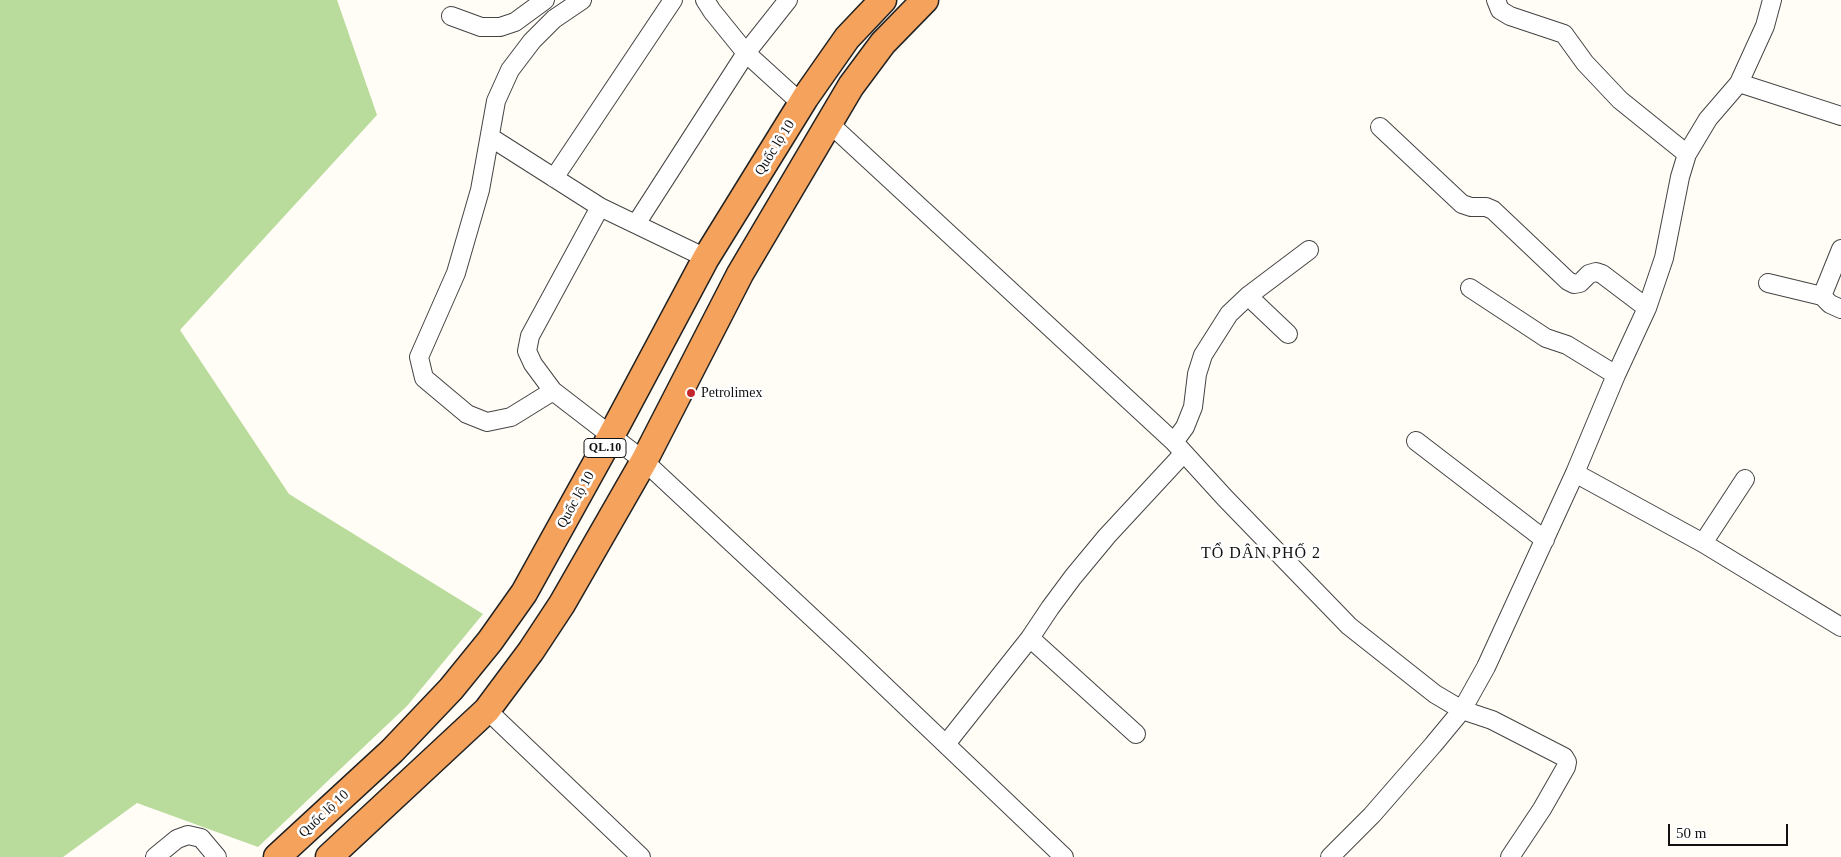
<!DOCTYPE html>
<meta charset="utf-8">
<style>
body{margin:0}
#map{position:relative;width:1841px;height:857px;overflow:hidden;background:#fffdf5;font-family:"Times New Roman",serif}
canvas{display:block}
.scale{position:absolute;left:1668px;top:824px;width:120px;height:22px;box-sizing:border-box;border:2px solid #111;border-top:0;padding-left:6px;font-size:15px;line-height:18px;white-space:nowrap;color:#111;-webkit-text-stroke:4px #fff;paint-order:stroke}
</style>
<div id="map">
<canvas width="1841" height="857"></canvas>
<div class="scale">50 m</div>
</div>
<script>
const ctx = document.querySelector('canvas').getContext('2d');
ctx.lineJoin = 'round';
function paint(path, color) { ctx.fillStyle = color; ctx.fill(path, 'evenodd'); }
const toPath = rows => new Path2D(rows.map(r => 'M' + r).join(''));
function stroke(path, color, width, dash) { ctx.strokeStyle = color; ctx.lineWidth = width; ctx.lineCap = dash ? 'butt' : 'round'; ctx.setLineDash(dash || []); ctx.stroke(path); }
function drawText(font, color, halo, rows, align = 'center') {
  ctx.font = font + ' "Times New Roman",serif'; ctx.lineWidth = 5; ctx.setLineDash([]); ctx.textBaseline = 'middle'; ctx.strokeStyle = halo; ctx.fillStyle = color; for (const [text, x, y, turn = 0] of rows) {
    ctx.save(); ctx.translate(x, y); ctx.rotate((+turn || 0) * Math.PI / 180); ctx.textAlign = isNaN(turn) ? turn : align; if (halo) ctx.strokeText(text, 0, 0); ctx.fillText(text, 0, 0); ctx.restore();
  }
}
const forest = toPath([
 [0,0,337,0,377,115,180,330,289,494,483,614,407,706,258,847,137,803,63,857,0,857]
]);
const minor = toPath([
 [705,0,712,11,746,53,802,104],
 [1496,0,1500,10,1510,16,1564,34,1585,63,1620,100,1687,154],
 [451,16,481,27,500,27,515,22,545,0],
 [1739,83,1841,116],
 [829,123,1174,442,1225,498,1349,626,1435,694,1462,710,1492,720,1564,757,1567,762,1566,767,1542,809,1510,857],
 [1380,127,1462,204,1471,207,1486,207,1493,210,1568,281,1574,284,1580,283,1589,274,1596,272,1602,274,1647,308],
 [490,137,600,207,706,258],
 [554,178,673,0],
 [600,207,530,336,527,351,533,364,553,391,644,461,850,653,1064,857],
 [636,224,746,53,788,0],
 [1841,249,1822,296,1830,304,1841,309],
 [1768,283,1822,296],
 [1470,288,1546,338,1567,345,1616,375],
 [1248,296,1288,334],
 [553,391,511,417,487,422,467,414,424,378,419,357,456,273,480,190,496,101,510,70,532,41,554,19,582,0],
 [1416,441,1545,540],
 [1174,442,1185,427,1193,407,1197,374,1203,355,1229,314,1248,296,1309,250],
 [1575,473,1703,543,1841,627],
 [1703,543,1745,479],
 [1030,638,1136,734],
 [487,710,641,857],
 [946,744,1030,638,1050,608,1073,577,1107,536,1183,454],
 [155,857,177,839,188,835,201,838,217,857],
 [1330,857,1372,815,1433,745,1462,710,1486,667,1575,473,1616,375,1647,308,1664,258,1680,177,1687,154,1708,119,1739,83,1765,26,1772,0]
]);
const highway = toPath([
 [277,857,392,751,451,689,490,641,524,593,611,436,706,258,805,98,847,38,883,0],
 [329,857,487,710,531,651,562,604,644,461,740,274,851,86,883,43,925,0]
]);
const markers = [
 [691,393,5,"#c4262e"]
];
const shields = [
 [605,448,42]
];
const shieldNames = [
 ["QL.10",605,448]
];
const streetNames = [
 ["Quốc lộ 10",775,148,-58],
 ["Quốc lộ 10",576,500,-61],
 ["Quốc lộ 10",324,814,-43]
];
const poiNames = [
 ["Petrolimex",701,393]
];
const quarterNames = [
 ["TỔ DÂN PHỐ 2",1261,554]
];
paint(forest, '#b9dc9c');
stroke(minor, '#444', 20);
stroke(highway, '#222', 29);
stroke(minor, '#fff', 18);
stroke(highway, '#f5a25d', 26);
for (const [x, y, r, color] of markers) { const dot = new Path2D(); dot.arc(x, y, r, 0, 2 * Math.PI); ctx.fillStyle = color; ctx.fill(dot); stroke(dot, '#fff', 2); }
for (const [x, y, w] of shields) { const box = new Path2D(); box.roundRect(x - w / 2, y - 9.5, w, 19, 4); ctx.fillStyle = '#fff'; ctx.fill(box); stroke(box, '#111', 1); }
drawText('bold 12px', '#111', null, shieldNames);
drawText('14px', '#111', '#fff', streetNames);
drawText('14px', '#111', '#fff', poiNames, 'left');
ctx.letterSpacing = '1px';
drawText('16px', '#111', '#fff', quarterNames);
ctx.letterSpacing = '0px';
</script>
